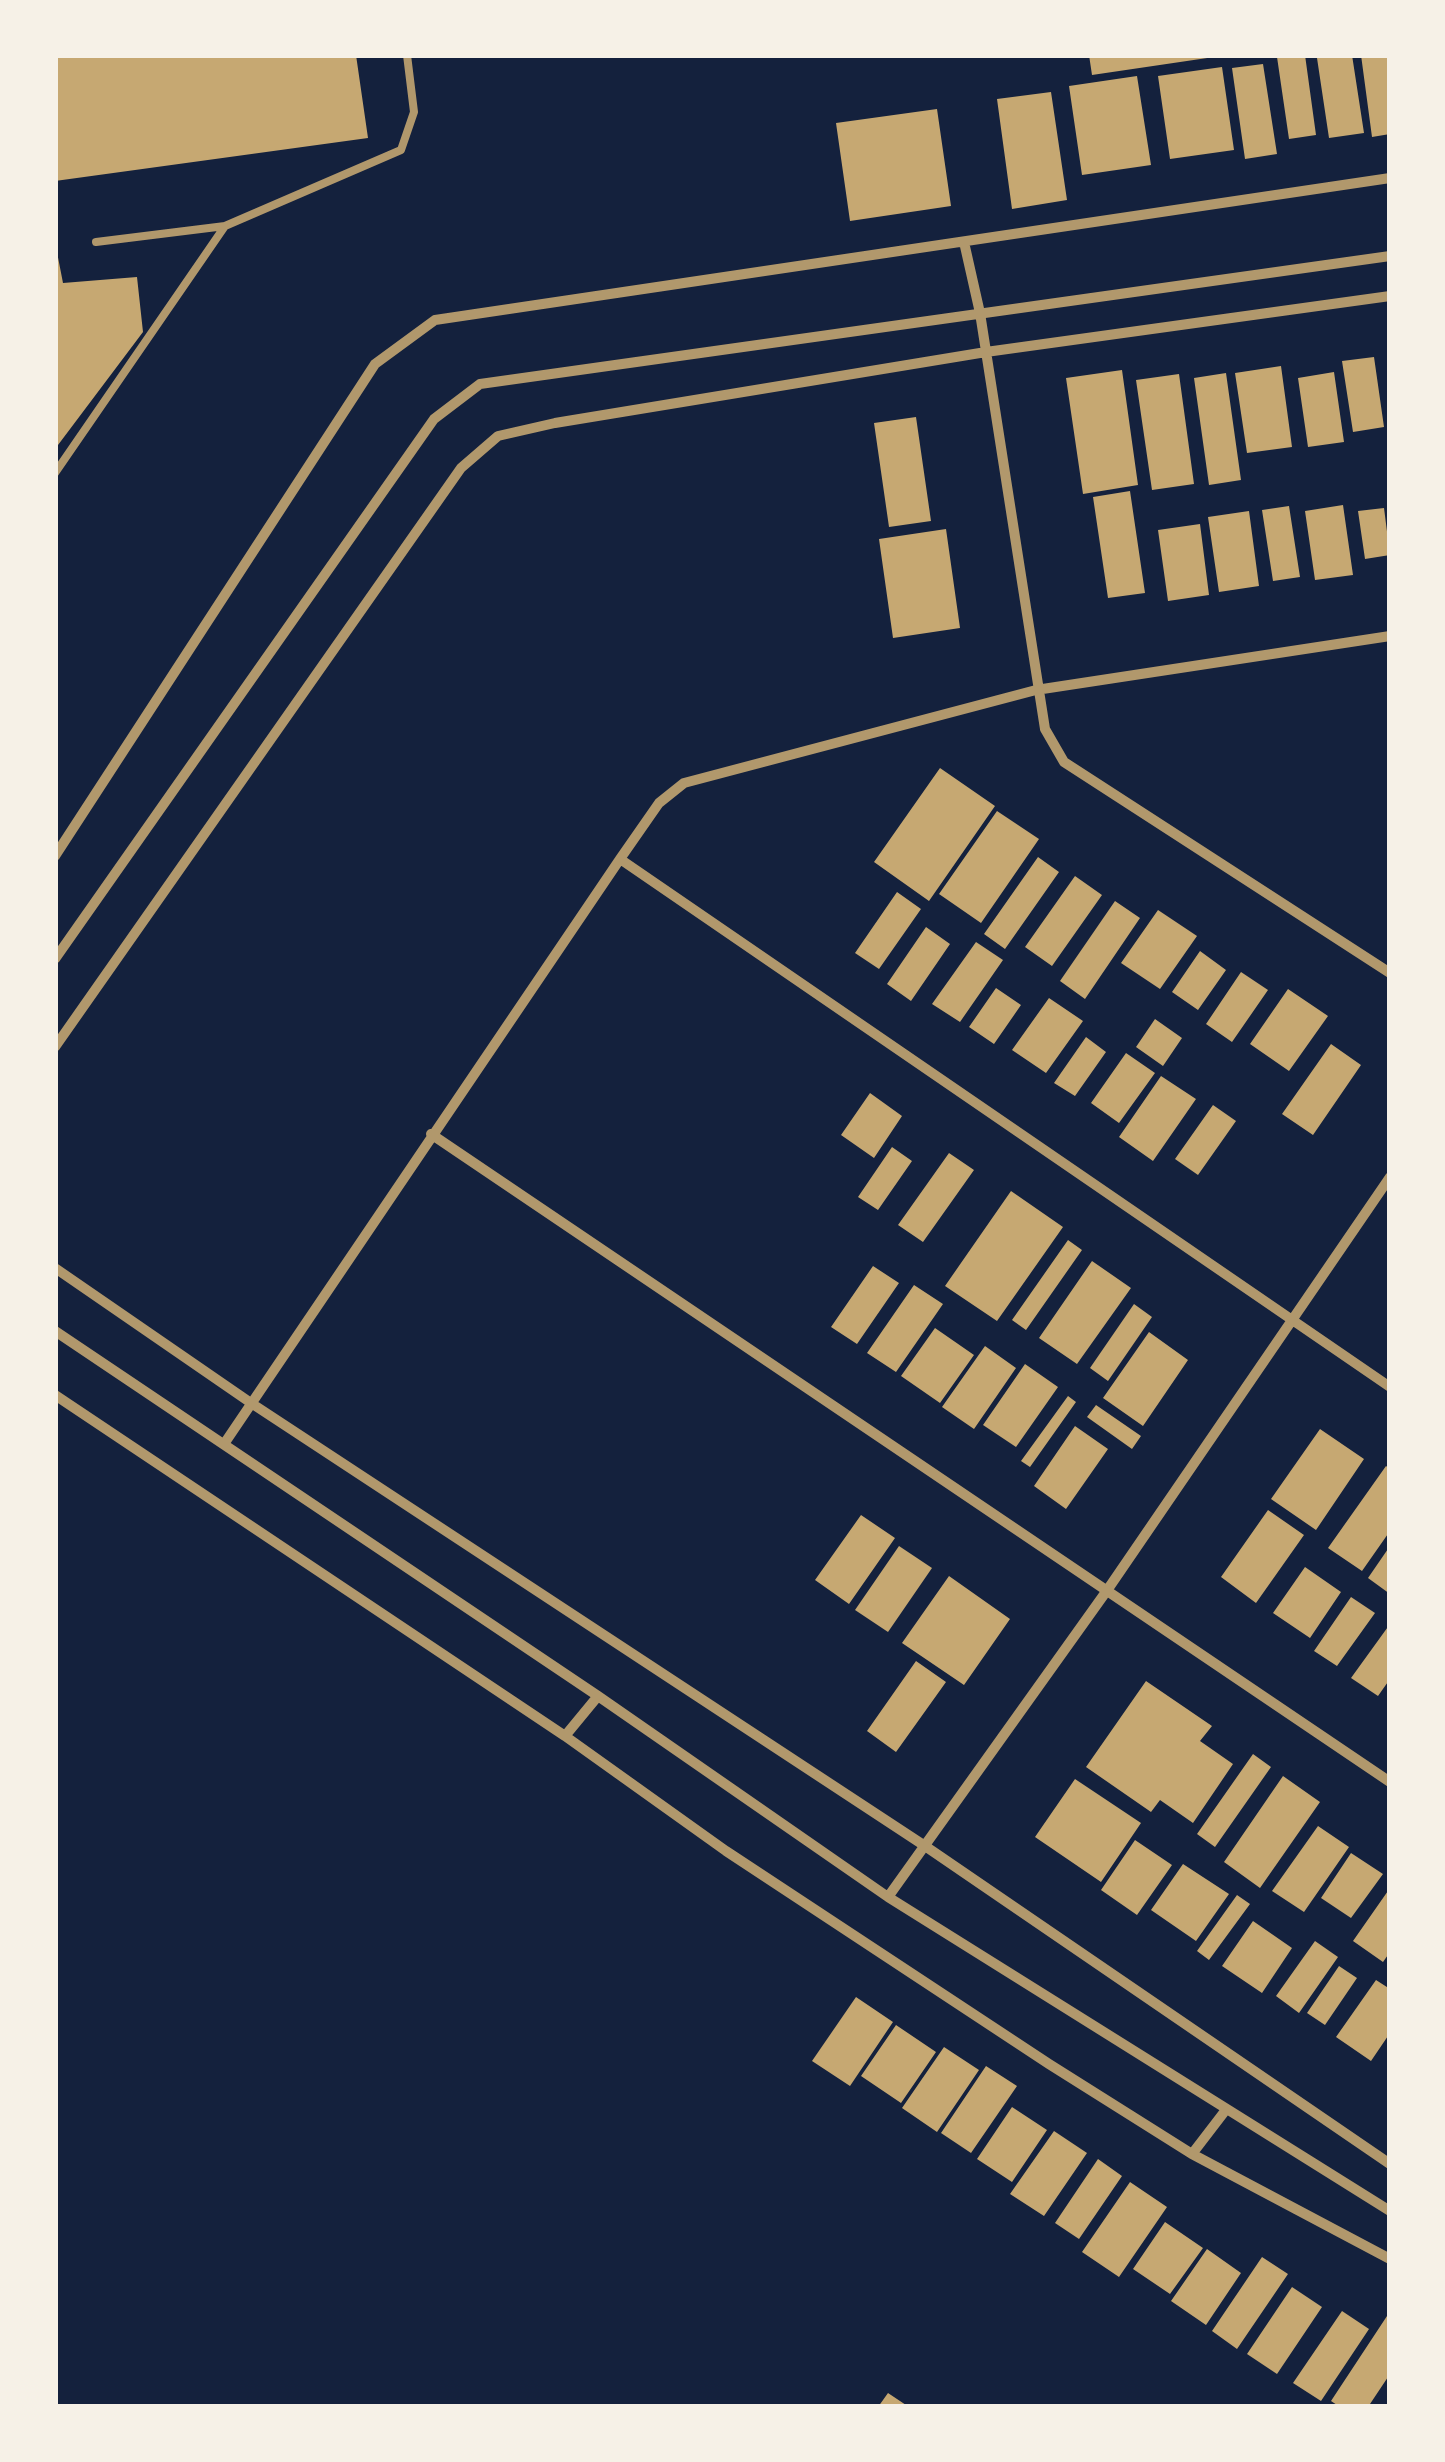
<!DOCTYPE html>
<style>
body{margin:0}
#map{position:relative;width:1445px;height:2462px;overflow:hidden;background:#14213d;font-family:"IBM Plex Sans",sans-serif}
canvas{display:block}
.frame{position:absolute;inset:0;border:58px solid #f6f1e7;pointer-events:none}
</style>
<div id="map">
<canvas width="1445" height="2462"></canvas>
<div class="frame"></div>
</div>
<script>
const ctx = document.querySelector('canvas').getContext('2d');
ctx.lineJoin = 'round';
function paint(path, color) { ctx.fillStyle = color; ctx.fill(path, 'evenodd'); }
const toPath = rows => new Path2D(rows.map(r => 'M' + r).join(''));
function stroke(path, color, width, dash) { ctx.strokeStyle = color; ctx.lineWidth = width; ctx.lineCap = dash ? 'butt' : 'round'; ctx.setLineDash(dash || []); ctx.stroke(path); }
const building = toPath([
 [55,55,356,55,368,138,55,181],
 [1089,55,1214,55,1214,57,1092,75],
 [1305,55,1316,135,1289,139,1277,57],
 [1352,55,1364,133,1329,138,1317,58],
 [1361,55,1388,55,1390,134,1372,137],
 [1263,64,1277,154,1245,159,1232,68],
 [1222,67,1234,150,1170,159,1158,76],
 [1137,76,1151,165,1082,175,1069,86],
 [1051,92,1067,200,1012,209,997,99],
 [937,109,951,206,850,221,836,123],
 [55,242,63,283,137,277,143,332,55,449],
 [1374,357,1384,427,1353,432,1342,361],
 [1281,366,1292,447,1247,453,1235,373],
 [1122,370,1138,485,1083,494,1066,378],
 [1334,372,1344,442,1308,447,1298,378],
 [1226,373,1241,480,1209,485,1194,378],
 [1179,374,1194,484,1152,490,1136,380],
 [916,417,931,521,889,527,874,423],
 [1130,491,1145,593,1108,598,1093,497],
 [1343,505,1353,575,1315,580,1305,511],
 [1289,506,1300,577,1273,581,1262,510],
 [1384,508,1390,555,1365,559,1358,511],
 [1249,511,1259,586,1219,592,1208,517],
 [1200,524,1209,595,1168,601,1158,530],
 [946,529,960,628,893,638,879,539],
 [940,768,995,806,929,901,874,862],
 [997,811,1039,839,981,923,939,894],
 [1038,857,1059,872,1005,949,984,934],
 [1075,876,1102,895,1052,966,1025,947],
 [897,892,921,909,879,969,855,953],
 [1115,901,1140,918,1085,999,1060,981],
 [1158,910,1197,936,1160,989,1121,963],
 [926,927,950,944,911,1001,887,984],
 [976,942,1003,960,960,1022,932,1004],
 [1200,951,1226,970,1198,1010,1172,992],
 [1241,972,1268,990,1232,1042,1206,1024],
 [996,988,1021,1005,994,1044,969,1027],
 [1288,989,1328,1016,1289,1071,1250,1044],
 [1049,998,1083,1021,1046,1073,1012,1050],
 [1155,1019,1182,1038,1163,1066,1136,1047],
 [1086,1037,1106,1052,1075,1096,1054,1083],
 [1331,1044,1361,1065,1313,1135,1282,1114],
 [1126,1053,1155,1073,1119,1123,1091,1103],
 [1161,1076,1196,1099,1153,1161,1119,1137],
 [870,1093,902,1116,874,1158,841,1135],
 [1213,1105,1236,1121,1198,1175,1175,1159],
 [892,1147,912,1161,878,1210,858,1197],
 [949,1153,974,1170,923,1242,898,1225],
 [1011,1191,1063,1227,997,1321,945,1286],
 [1068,1240,1082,1250,1026,1330,1012,1320],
 [1092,1261,1131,1288,1077,1364,1039,1338],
 [873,1266,899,1283,857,1344,831,1327],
 [914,1285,943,1304,896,1372,867,1353],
 [1134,1304,1152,1317,1108,1381,1090,1368],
 [935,1328,974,1355,940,1403,901,1376],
 [1149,1332,1188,1360,1143,1426,1103,1398],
 [985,1346,1016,1368,974,1429,942,1407],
 [1025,1364,1058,1387,1016,1447,983,1425],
 [1068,1396,1076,1402,1030,1467,1021,1461],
 [1096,1405,1141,1436,1132,1449,1087,1417],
 [1075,1426,1108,1449,1066,1509,1034,1486],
 [1320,1429,1364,1459,1316,1530,1271,1499],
 [1386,1466,1390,1469,1390,1531,1362,1571,1328,1548],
 [1268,1510,1304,1535,1256,1603,1221,1577],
 [861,1515,895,1538,849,1604,815,1580],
 [899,1546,932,1568,888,1632,855,1610],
 [1390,1546,1390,1594,1368,1578],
 [1305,1567,1341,1592,1310,1638,1273,1613],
 [949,1576,1010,1619,964,1685,902,1643],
 [1351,1597,1375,1613,1337,1666,1314,1651],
 [1390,1624,1390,1679,1378,1696,1351,1678],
 [916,1661,946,1682,896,1752,867,1731],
 [1146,1681,1212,1726,1200,1741,1233,1764,1193,1823,1160,1800,1151,1812,1086,1767],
 [1253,1754,1271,1767,1215,1847,1197,1834],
 [1283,1776,1320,1802,1260,1888,1224,1862],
 [1075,1779,1141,1823,1101,1882,1035,1837],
 [1318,1826,1349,1847,1304,1912,1272,1891],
 [1135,1840,1172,1865,1137,1915,1101,1890],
 [1351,1853,1383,1874,1351,1918,1321,1898],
 [1183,1864,1229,1894,1196,1941,1151,1910],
 [1390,1888,1390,1952,1383,1962,1353,1941],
 [1237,1895,1250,1904,1209,1960,1197,1951],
 [1253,1921,1292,1948,1262,1993,1222,1966],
 [1315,1941,1338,1957,1299,2013,1276,1996],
 [1339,1966,1357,1978,1325,2025,1307,2013],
 [1376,1980,1390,1989,1390,2033,1371,2061,1336,2037],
 [856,1997,893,2022,850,2086,812,2061],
 [896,2025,936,2052,901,2103,861,2076],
 [944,2047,979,2070,937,2132,902,2108],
 [986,2066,1017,2086,971,2153,941,2133],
 [1012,2107,1047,2130,1012,2182,977,2159],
 [1054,2131,1087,2153,1044,2216,1010,2194],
 [1098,2159,1122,2176,1079,2239,1055,2223],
 [1130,2182,1167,2207,1119,2277,1082,2252],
 [1165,2222,1203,2248,1170,2294,1133,2269],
 [1207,2249,1241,2273,1206,2325,1171,2301],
 [1262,2257,1288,2274,1237,2349,1212,2331],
 [1292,2287,1322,2307,1277,2374,1247,2354],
 [1342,2311,1369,2329,1321,2401,1293,2383],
 [1387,2316,1390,2374,1368,2407,1340,2407,1331,2401],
 [888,2393,909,2407,878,2407]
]);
const service = toPath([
 [96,242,225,226,401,150,414,112,407,55],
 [55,473,225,226]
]);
const minor = toPath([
 [964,242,980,313,1045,729,1064,762,1390,973],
 [55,856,375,364,435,320,1390,178],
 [620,859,1390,1387],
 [55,959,434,419,480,384,1390,256],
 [55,1047,461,468,498,436,555,423,986,352,1390,296],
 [431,1134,1390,1782],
 [55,1268,251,1403,925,1846,1390,2164],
 [55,1331,598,1696,888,1897,1390,2211],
 [55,1395,565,1736,726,1851,1049,2064,1192,2154,1390,2259],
 [224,1444,620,859,659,803,684,783,1036,690,1390,636],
 [565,1736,598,1696],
 [888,1897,1108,1589,1390,1177],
 [1192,2154,1225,2111]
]);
paint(building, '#c6a872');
stroke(service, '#b1986c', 8);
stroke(minor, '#b1986c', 10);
</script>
